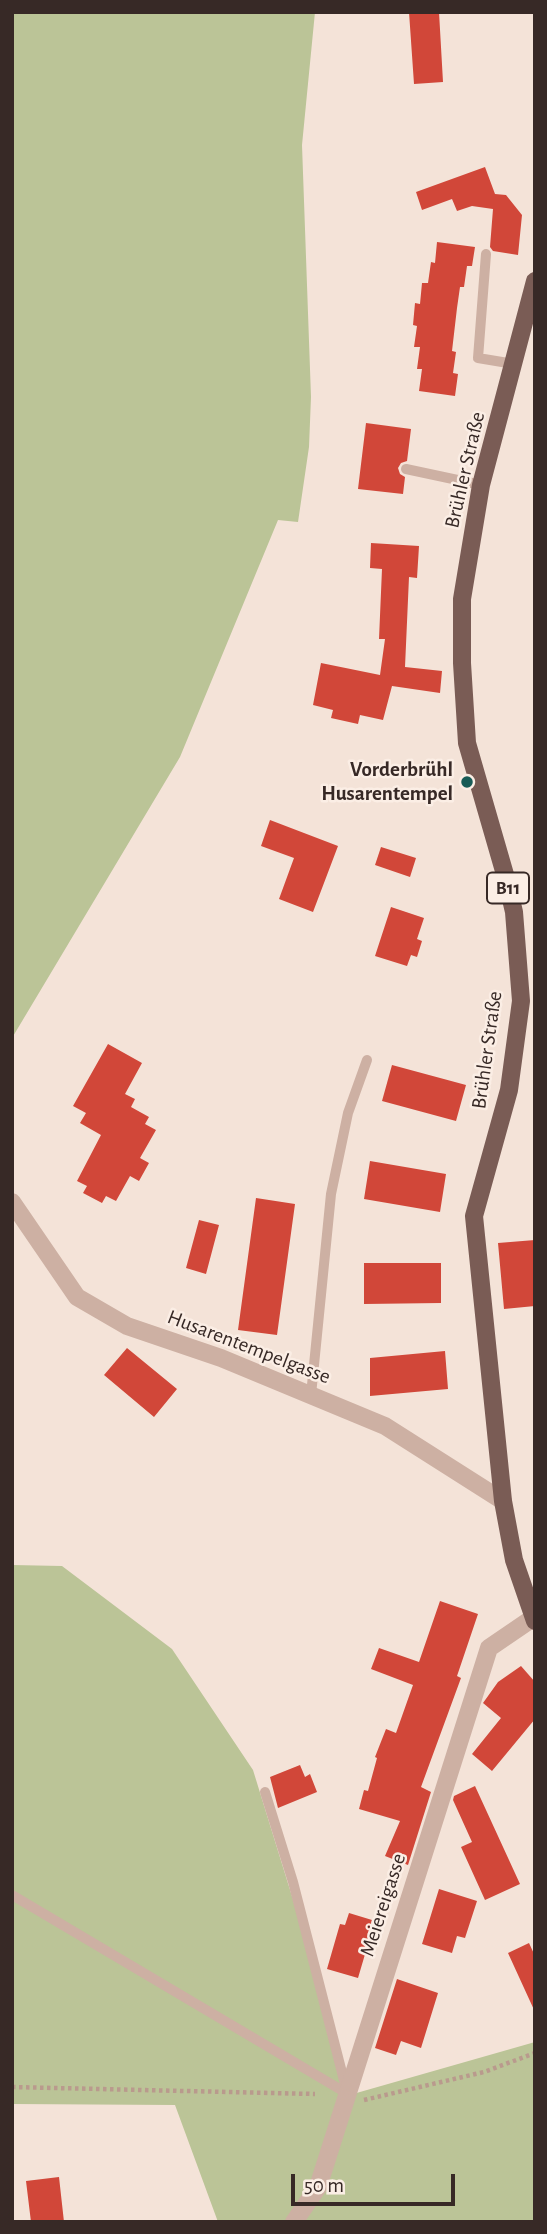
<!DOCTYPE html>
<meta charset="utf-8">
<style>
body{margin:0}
#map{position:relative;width:547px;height:2234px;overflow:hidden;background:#f4e3d8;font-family:"Alegreya Sans",sans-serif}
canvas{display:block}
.frame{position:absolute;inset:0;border:14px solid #372926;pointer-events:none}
.scale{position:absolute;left:291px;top:2174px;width:164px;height:32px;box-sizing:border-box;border:4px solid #372926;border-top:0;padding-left:9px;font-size:21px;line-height:24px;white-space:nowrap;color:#372926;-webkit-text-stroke:5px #fbeee5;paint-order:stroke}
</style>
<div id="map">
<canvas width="547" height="2234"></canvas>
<div class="frame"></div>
<div class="scale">50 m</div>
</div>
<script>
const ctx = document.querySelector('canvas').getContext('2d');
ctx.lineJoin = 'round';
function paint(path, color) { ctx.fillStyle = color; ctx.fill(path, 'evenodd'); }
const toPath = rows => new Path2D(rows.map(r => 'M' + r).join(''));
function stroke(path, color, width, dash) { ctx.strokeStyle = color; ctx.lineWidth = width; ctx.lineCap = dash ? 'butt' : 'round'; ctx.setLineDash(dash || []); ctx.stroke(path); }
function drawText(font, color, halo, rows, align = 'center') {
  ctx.font = font + ' "Alegreya Sans",sans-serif'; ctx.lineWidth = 5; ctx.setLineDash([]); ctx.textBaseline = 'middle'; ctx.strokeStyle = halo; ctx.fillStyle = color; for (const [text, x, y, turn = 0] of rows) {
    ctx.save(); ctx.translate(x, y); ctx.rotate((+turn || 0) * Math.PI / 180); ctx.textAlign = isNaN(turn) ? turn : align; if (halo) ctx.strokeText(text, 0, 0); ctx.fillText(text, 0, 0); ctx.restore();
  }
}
const green = toPath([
 [12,12,315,12,302,145,311,397,309,447,298,522,278,520,180,757,12,1038],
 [12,1565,62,1566,172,1649,253,1770,353,2094,535,2042,535,2222,218,2222,175,2105,12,2104]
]);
const building = toPath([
 [409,12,439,12,443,82,414,84],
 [485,167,495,194,506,195,522,215,518,255,493,251,490,247,493,209,472,206,457,211,452,199,422,210,416,192],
 [437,242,475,247,472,266,467,266,464,287,460,287,457,308,452,351,456,352,453,373,458,374,455,396,419,391,422,369,417,369,420,347,414,347,417,326,413,325,415,303,420,304,422,283,428,283,431,262,435,263],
 [366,423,411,429,407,461,401,463,398,468,400,474,405,477,403,494,358,489],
 [371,543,419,546,417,578,409,577,405,667,442,671,440,693,392,686,383,720,360,715,358,724,331,718,333,710,313,705,321,663,380,675,385,639,379,639,382,569,370,568],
 [270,820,338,846,313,912,279,899,294,858,261,846],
 [381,847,416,858,410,877,375,865],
 [391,907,424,918,417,939,422,941,417,957,411,955,407,966,375,956],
 [108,1044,142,1063,125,1094,135,1099,131,1107,149,1117,145,1124,156,1130,140,1158,149,1163,139,1181,130,1176,116,1201,106,1196,102,1203,83,1193,87,1186,77,1181,101,1135,80,1123,86,1113,73,1106],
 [392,1065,466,1085,456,1121,382,1101],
 [370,1161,446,1174,440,1212,364,1199],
 [256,1198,295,1204,277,1335,238,1330],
 [199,1220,219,1225,206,1274,186,1268],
 [535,1240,535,1306,504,1309,498,1243],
 [364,1263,441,1263,441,1303,364,1304],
 [127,1348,177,1389,154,1417,104,1375],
 [445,1351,448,1389,370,1396,370,1358],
 [440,1601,478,1614,457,1676,461,1678,421,1787,431,1792,408,1865,385,1856,400,1821,359,1809,364,1790,368,1791,377,1758,375,1757,386,1729,396,1733,413,1685,371,1669,379,1648,419,1662],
 [521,1666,535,1682,535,1719,492,1771,472,1754,501,1718,483,1703,498,1682],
 [300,1765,305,1777,310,1774,317,1792,278,1808,270,1777],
 [475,1786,520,1884,485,1900,461,1847,472,1842,453,1800,454,1796],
 [439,1889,477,1901,465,1938,457,1936,452,1953,422,1944],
 [349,1913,372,1920,368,1933,371,1934,358,1978,327,1969,340,1924,345,1925],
 [529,1943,535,1956,535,2012,508,1953],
 [397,1979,438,1993,421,2048,401,2041,396,2055,375,2048],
 [59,2177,64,2222,31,2222,26,2181]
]);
const path = toPath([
 [12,2087,315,2094],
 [364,2100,484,2072,535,2053]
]);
const service = toPath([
 [486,254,478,358,514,364],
 [406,469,481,485],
 [311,1395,331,1194,348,1113,367,1060],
 [265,1792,293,1882,347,2092],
 [12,1895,348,2094]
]);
const minor = toPath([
 [12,1202,77,1297,127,1326,221,1358,385,1426,503,1501],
 [294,2222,318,2187,489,1648,533,1618]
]);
const primary = toPath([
 [535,281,481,485,462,599,462,663,467,743,506,878,514,912,521,1001,509,1090,474,1216,503,1501,514,1560,535,1621]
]);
const markers = [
 [467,782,7,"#185c57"]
];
const shields = [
 [508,888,42]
];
const shieldNames = [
 ["B11",508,888]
];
const streetNames = [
 ["Brühler Straße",465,470,-77],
 ["Brühler Straße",487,1050,-82],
 ["Husarentempelgasse",249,1347,21],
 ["Meiereigasse",383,1905,-72]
];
const poiNames = [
 ["Vorderbrühl",453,770],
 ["Husarentempel",453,794]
];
paint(green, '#bbc497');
paint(building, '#d14739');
stroke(path, '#b99a8d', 4.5, [3.5, 3.5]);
stroke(service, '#cdb0a3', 10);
stroke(minor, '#cdb0a3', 18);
stroke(primary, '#7a5c55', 18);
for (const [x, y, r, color] of markers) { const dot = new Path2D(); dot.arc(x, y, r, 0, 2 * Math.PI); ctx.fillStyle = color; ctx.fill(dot); stroke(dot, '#fbeee5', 2.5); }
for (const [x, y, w] of shields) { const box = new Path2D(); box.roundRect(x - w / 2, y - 15.5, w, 31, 5); ctx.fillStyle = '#fbeee5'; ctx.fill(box); stroke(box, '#372926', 2); }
drawText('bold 19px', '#372926', null, shieldNames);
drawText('21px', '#372926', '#fbeee5', streetNames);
drawText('bold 21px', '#372926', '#fbeee5', poiNames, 'right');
</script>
